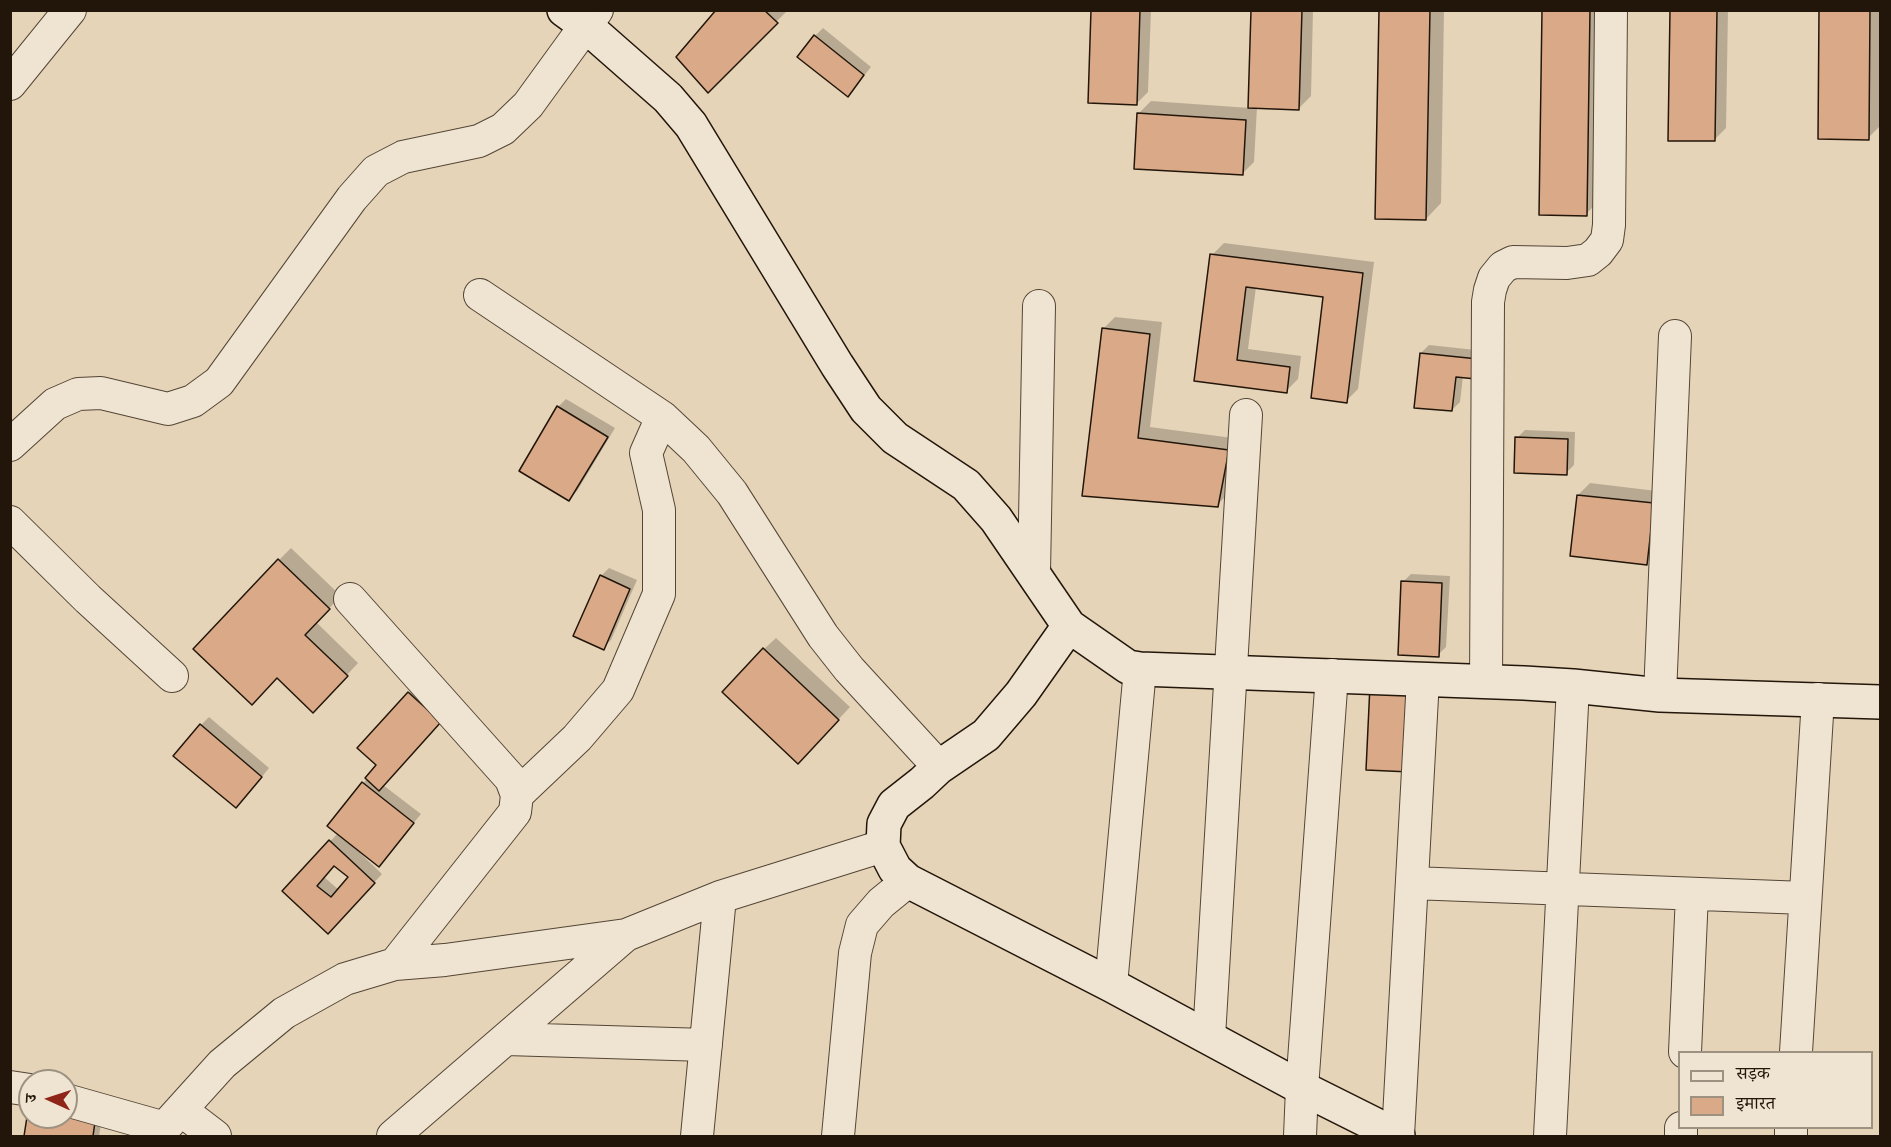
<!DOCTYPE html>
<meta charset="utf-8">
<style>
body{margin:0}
#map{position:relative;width:1891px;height:1147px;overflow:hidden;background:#e6d4b8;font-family:Vollkorn,"Noto Serif Devanagari",serif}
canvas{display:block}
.frame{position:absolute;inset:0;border:12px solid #22160a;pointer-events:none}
.legend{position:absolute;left:1678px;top:1051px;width:195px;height:78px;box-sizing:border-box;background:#efe3d1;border:2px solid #9d9181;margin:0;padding:8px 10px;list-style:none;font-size:18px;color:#22160a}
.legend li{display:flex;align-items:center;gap:12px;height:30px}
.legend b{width:30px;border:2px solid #9d9181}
.north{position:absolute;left:18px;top:1069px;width:60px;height:60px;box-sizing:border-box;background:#efe3d1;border:2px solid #9d9181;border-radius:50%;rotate:273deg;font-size:16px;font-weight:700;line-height:24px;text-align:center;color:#22160a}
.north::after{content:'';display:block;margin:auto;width:21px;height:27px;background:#8f2418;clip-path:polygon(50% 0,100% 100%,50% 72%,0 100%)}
</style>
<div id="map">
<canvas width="1891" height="1147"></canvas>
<div class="frame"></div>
<ul class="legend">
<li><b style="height:8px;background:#efe3d1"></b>सड़क</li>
<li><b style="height:16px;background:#d9a988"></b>इमारत</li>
</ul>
<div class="north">उ</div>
</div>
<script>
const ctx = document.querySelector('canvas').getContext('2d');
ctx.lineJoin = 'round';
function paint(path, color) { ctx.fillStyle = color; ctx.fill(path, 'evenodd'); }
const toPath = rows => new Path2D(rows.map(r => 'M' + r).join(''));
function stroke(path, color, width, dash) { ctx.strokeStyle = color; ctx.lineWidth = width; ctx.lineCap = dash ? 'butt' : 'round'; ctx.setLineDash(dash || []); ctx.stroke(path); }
const shadow = toPath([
 [717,10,788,10,708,90],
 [1092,10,1151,10,1148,92,1136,104],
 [1253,10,1313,10,1311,96,1299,108,1257,107,1254,162,1242,174,1139,113,1151,101,1250,108],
 [1380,10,1444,10,1441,203,1426,219],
 [1544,10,1605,10,1602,198,1586,214],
 [1671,10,1728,10,1726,128,1714,140],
 [1820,10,1880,10,1880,126,1868,138],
 [823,28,871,67,855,87,815,36],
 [1224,243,1374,262,1358,389,1346,401,1325,296,1256,287,1248,349,1301,356,1298,379,1286,391,1196,380,1212,255],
 [1115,317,1162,322,1150,427,1240,439,1229,493,1217,505,1084,494,1103,329],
 [1429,345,1485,351,1463,376,1460,402,1452,410,1421,353],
 [566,399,615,428,577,491,569,499,558,407],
 [1525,430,1575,432,1574,465,1566,473,1517,438],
 [1590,483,1665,492,1659,551,1646,563,1578,495],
 [291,548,341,596,316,622,358,663,325,699,278,677,279,560],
 [609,568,637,580,611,640,603,648,601,576],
 [1411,574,1450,576,1446,647,1438,655,1403,582],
 [776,638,850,707,810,750,764,649],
 [417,685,448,714,383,785,421,814,379,865,361,852,360,853,382,874,336,924,284,891,338,833,329,826,378,765,409,693],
 [335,864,350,877,339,890,324,877],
 [209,717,269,768,244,799,201,725],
 [104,1107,99,1136,26,1136,30,1108,30,1117,66,1117]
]);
const building = toPath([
 [716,10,764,10,778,23,708,93,676,57,716,10],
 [1091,10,1140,10,1137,105,1088,103,1091,10],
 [1251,10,1302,10,1299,110,1248,108,1251,10],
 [1379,10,1430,10,1426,220,1375,219,1379,10],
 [1542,10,1590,10,1587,216,1539,215,1542,10],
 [1670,10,1717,10,1715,141,1668,141,1670,10],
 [1819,10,1870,10,1869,140,1818,139,1819,10],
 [814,35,864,75,848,97,797,57,814,35],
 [1137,113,1246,120,1243,175,1134,169,1137,113],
 [1210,254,1363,273,1347,403,1311,398,1323,297,1246,287,1237,360,1290,367,1287,393,1194,381,1210,254],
 [1102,328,1150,334,1138,438,1229,450,1218,507,1082,496,1102,328],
 [1420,353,1478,359,1476,379,1456,377,1452,411,1414,408,1420,353],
 [557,406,608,437,569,501,519,471,557,406],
 [1515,437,1568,439,1567,475,1514,473,1515,437],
 [1577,495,1654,503,1647,565,1570,556,1577,495],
 [278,559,330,609,305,635,348,676,313,713,277,678,252,705,193,649,278,559],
 [600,575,630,589,604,650,573,636,600,575],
 [1401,581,1442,583,1439,657,1398,655,1401,581],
 [763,648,839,720,798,764,722,692,763,648],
 [1370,685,1414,687,1410,772,1366,770,1370,685],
 [408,692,441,722,379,791,365,778,376,765,357,748,408,692],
 [200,724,262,777,236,808,173,756,200,724],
 [362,782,414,823,379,867,327,826,362,782],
 [329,840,375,883,328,934,282,891,329,840],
 [334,866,348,877,331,897,317,886,334,866],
 [29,1104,30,1117,66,1117,66,1110,96,1115,93,1136,24,1136,29,1104]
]);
const street = toPath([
 [10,84,70,10],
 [480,295,662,417,696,449,732,493,823,636,849,669,939,767],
 [10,445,55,404,78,394,101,393,168,409,193,401,219,382,352,198,376,171,403,157,479,141,503,129,528,105,597,10],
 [10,522,88,599,172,676],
 [1034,572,1039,306],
 [350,599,511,779,517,795,515,812,395,964],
 [1486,682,1488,302,1490,290,1494,278,1503,267,1513,262,1567,263,1588,260,1598,252,1607,240,1609,225,1611,10],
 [1660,695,1675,336],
 [517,795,577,738,618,690,659,594,659,510,646,453,662,417],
 [1412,883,1805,898],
 [1111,985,1140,669],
 [1209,1037,1246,415],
 [506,1039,706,1045],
 [1685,1052,1692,894],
 [1796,1052,1818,699],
 [10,1087,30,1090],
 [66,1100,165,1128],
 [181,1110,215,1136],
 [157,1136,222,1064,284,1013,345,979,395,964,445,960,626,935,720,897,883,846],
 [393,1136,626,935],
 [697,1136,720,897],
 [838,1136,855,953,862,925,881,903,908,881],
 [1300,1136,1302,1088,1332,675],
 [1398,1136,1423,679],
 [1550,1136,1573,686],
 [1681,1136,1681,1128],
 [1791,1136,1791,1128]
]);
const secondary = toPath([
 [564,10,586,26,668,98,691,125,837,365,866,409,895,438,966,485,996,519,1069,626,1128,667,1140,669,1524,683,1573,686,1660,695,1880,702],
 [1069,626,1021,694,986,735,939,767,922,783,894,805,884,824,883,846,895,869,908,881,1111,985,1302,1088,1398,1136]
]);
paint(shadow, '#0003');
paint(building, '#d9a988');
stroke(building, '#22160a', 1.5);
stroke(street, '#534636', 34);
stroke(secondary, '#22160a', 36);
stroke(street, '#efe3d1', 32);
stroke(secondary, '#efe3d1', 33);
</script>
